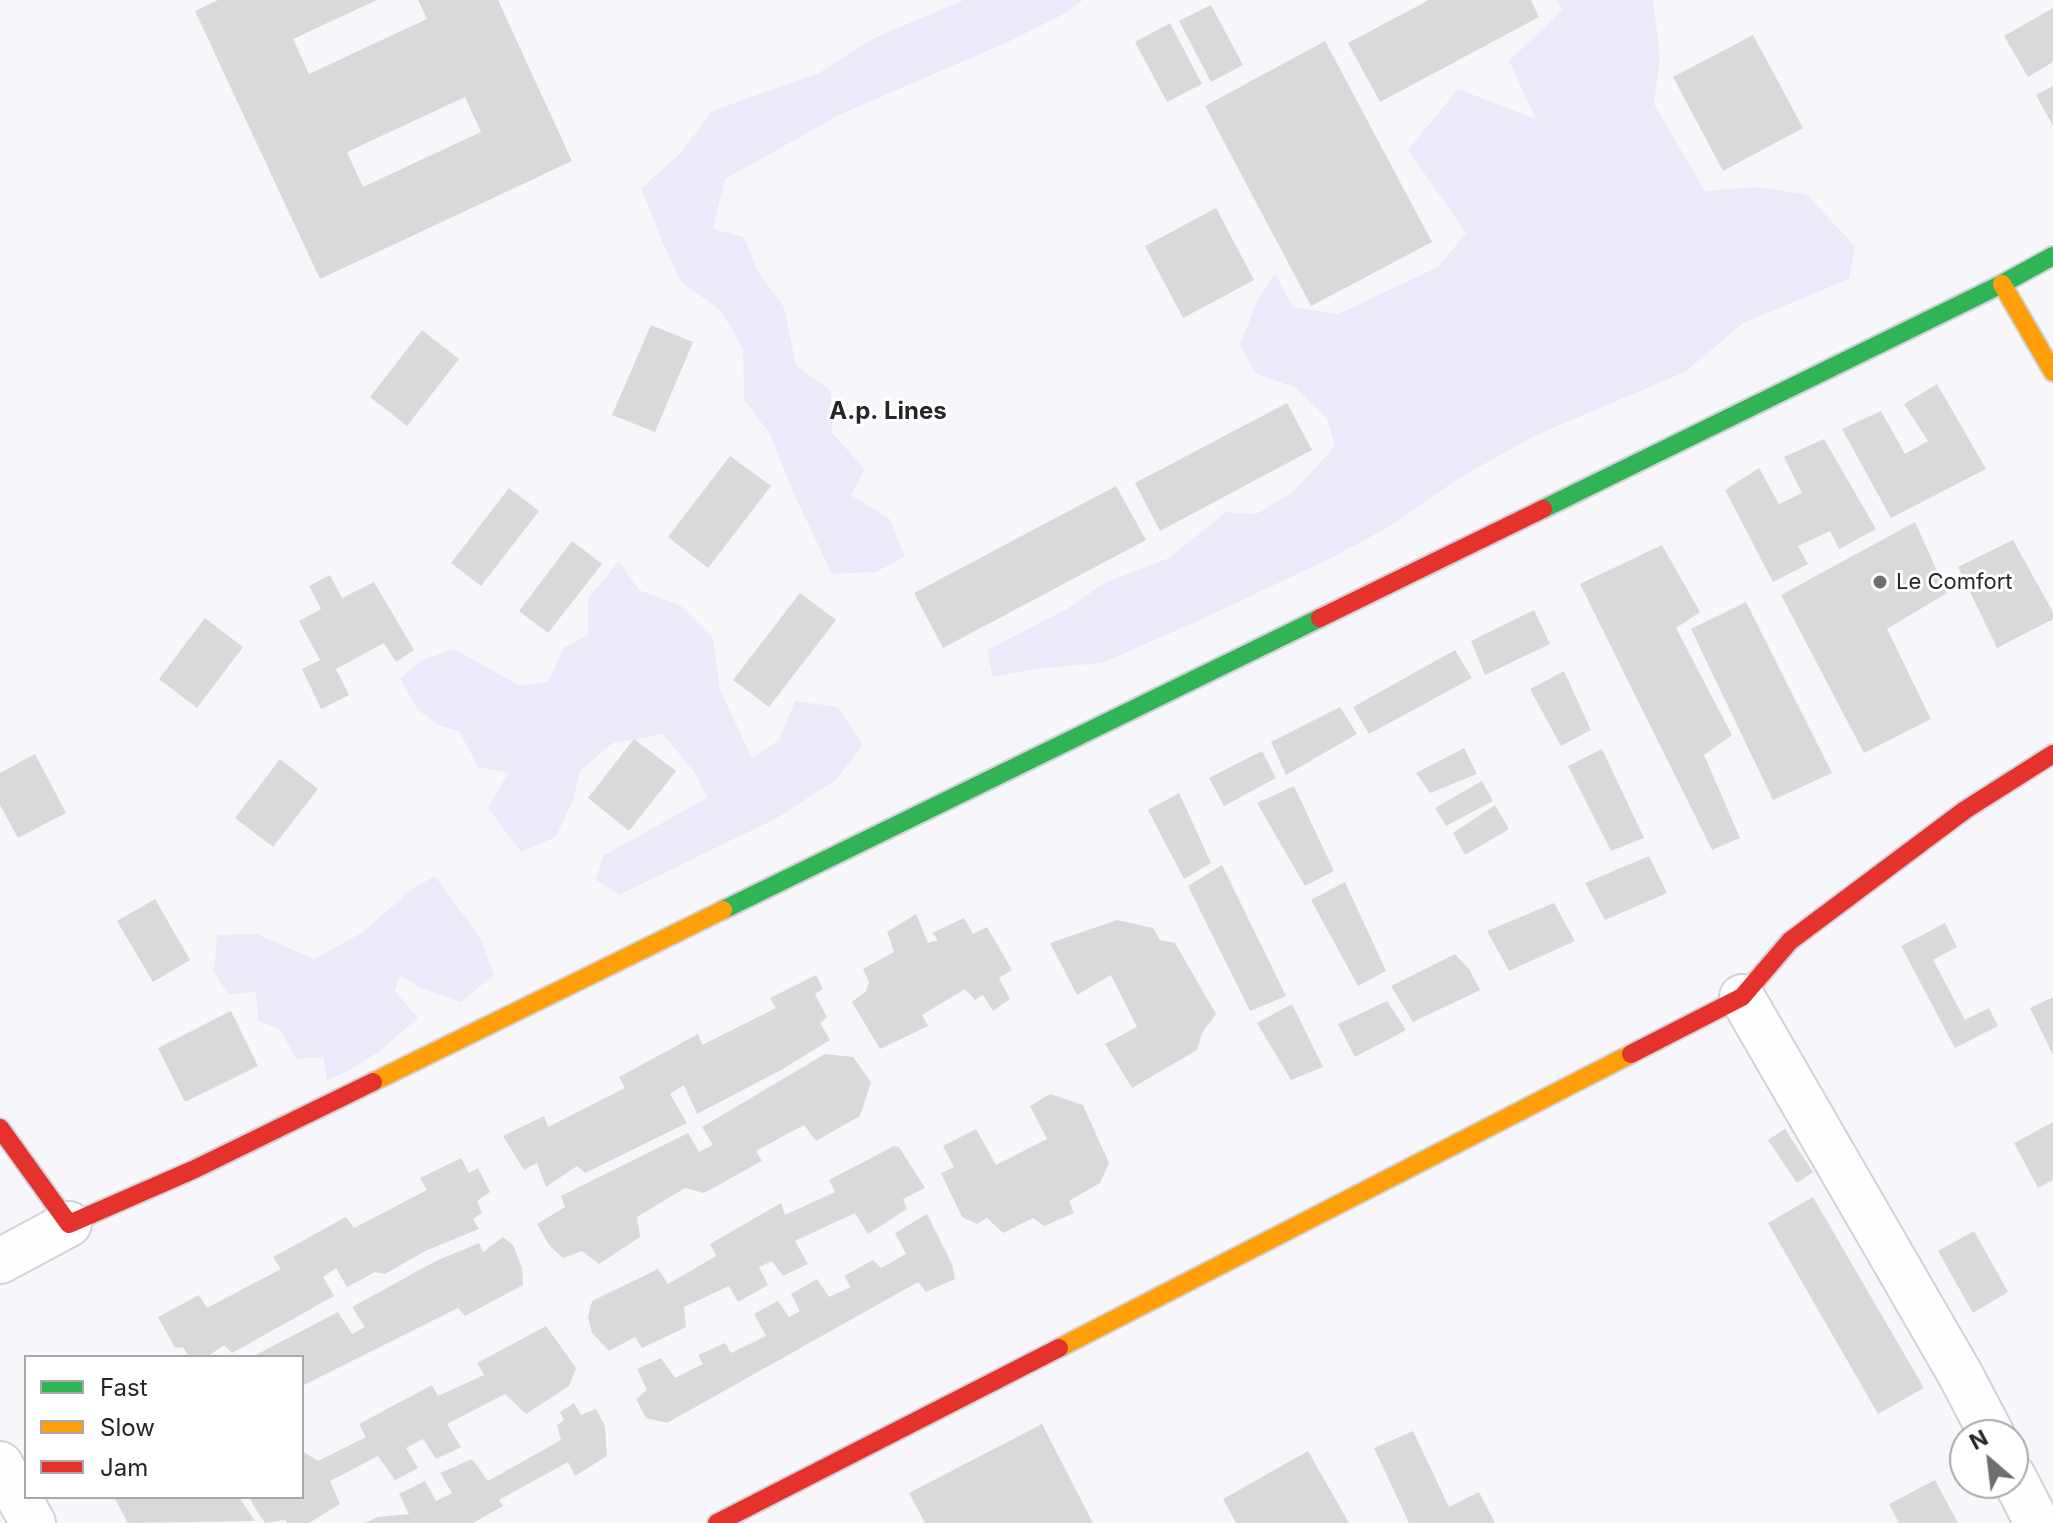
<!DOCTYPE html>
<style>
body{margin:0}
#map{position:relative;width:2053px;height:1523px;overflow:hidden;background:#f7f7fb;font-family:Inter,sans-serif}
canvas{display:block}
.legend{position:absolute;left:24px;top:1355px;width:280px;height:144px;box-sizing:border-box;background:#fff;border:2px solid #a8a8aa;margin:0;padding:10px 14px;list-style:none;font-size:24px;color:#25252a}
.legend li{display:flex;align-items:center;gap:16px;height:40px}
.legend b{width:40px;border:2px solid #a8a8aa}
.north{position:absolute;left:1949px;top:1419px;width:80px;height:80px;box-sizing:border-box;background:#fff;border:2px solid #a8a8aa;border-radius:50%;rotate:332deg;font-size:22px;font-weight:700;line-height:32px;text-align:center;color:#25252a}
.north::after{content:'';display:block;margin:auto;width:28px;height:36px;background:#6e6e73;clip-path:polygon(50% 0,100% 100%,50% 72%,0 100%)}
</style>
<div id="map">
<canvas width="2053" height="1523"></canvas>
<ul class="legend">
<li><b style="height:10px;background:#30b455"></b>Fast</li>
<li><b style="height:10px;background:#ff9f0a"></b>Slow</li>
<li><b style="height:10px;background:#e5322d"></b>Jam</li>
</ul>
<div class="north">N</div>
</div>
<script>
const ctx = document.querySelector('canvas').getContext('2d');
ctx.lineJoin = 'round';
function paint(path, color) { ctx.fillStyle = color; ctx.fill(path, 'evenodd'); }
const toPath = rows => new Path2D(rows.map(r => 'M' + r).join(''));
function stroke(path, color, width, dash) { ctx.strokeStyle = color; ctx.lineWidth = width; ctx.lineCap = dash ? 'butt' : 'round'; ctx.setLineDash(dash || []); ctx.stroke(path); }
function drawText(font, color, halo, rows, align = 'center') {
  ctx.font = font + ' Inter,sans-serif'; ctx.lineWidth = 6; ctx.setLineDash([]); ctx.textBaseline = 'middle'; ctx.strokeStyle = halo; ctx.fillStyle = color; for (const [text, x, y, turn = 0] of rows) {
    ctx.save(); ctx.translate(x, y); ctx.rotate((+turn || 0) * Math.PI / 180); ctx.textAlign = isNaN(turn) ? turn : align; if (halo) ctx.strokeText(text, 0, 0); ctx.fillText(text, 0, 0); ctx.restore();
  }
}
const green = toPath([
 [964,0,1083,0,1062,15,1008,42,841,114,725,179,713,229,744,237,758,272,784,307,796,365,831,391,832,433,865,469,851,495,890,519,905,557,876,572,832,574,792,490,770,434,744,400,743,348,720,310,681,282,662,241,641,188,681,153,712,111,819,73,872,39],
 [1557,0,1653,0,1660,57,1654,104,1705,191,1754,187,1806,194,1855,246,1849,279,1743,323,1685,372,1534,436,1458,479,1387,528,1329,559,1200,620,1102,663,1034,669,993,677,987,650,1067,609,1104,583,1169,558,1226,512,1256,514,1293,492,1335,446,1327,418,1294,387,1256,374,1240,345,1257,301,1275,274,1293,307,1338,314,1438,267,1466,233,1408,150,1458,89,1536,119,1509,61,1562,10],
 [619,561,639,590,680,605,713,638,720,690,752,758,779,740,795,701,838,707,863,745,837,779,777,818,619,895,596,880,603,856,707,798,697,776,663,734,613,743,580,771,573,800,556,837,521,852,488,808,508,773,478,767,459,731,438,725,417,709,400,678,423,660,454,649,520,686,549,681,563,648,588,635,588,599],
 [435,876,481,939,494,975,461,1002,421,988,400,975,395,991,418,1018,380,1051,349,1071,327,1080,323,1057,296,1059,280,1029,258,1021,256,992,228,994,214,972,217,935,257,934,314,959,363,932,413,888]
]);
const building = toPath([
 [218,0,377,0,293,39,309,74,427,19,418,0,498,0,572,161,320,279,195,11],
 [465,97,481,132,363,187,347,152],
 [1429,0,1531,0,1539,17,1380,102,1348,43],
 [1211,5,1243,65,1211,82,1179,21],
 [2053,8,2053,62,2028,77,2004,36],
 [1170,23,1202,84,1167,102,1135,42],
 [1753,35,1803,128,1723,171,1673,77],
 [1325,41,1432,242,1311,306,1205,106],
 [2053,86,2053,126,2036,95],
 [1216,208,1254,280,1183,318,1145,246],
 [651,325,693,342,655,432,612,415],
 [422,330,459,359,407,426,370,397],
 [1937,384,1986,469,1891,518,1842,429,1881,411,1905,454,1928,441,1904,404],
 [1287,403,1312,450,1160,531,1135,483],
 [1824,439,1876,529,1839,549,1830,531,1798,546,1808,564,1773,582,1725,490,1759,468,1779,504,1802,493,1784,457],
 [730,456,771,486,708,568,668,537],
 [1116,486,1146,540,943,648,914,593],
 [509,488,539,511,481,586,451,563],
 [1915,522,1947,593,1887,629,1931,719,1864,753,1781,595],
 [2013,540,2053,612,2053,619,1997,648,1958,567],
 [572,541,602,564,548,633,519,611],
 [1662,545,1700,612,1676,628,1732,735,1704,755,1740,838,1712,850,1580,584],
 [330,575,342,598,374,582,414,650,396,662,384,643,336,669,349,695,321,709,302,669,320,660,299,621,321,609,309,586],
 [800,593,836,620,769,707,733,680],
 [1746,602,1832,773,1773,800,1691,629],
 [1534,610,1550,644,1485,675,1471,641],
 [205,618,243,647,197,708,159,679],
 [1455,650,1472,678,1369,734,1353,707],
 [1564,671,1591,730,1561,746,1530,689],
 [1340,707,1357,734,1286,775,1271,742],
 [634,739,676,771,629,831,588,798],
 [1464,748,1477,774,1430,793,1416,773],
 [1602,749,1644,838,1611,851,1568,766],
 [1262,751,1276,778,1224,806,1209,778],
 [35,754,66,813,18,838,0,805,0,773],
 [280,759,318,789,273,847,235,818],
 [1482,781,1493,801,1446,826,1435,808],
 [1294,786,1334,871,1305,886,1257,803],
 [1179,793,1211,863,1184,879,1148,810],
 [1495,805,1509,829,1465,855,1453,833],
 [1649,856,1667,893,1605,920,1585,883],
 [1222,865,1286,996,1250,1011,1188,886],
 [1345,882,1386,971,1358,986,1311,900],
 [155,899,190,960,153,982,117,921],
 [1554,903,1575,941,1509,971,1487,931],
 [916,914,928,943,938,940,932,933,964,918,973,934,987,927,1012,970,999,978,1010,999,993,1011,983,995,975,1000,965,989,922,1015,928,1026,880,1049,852,1002,866,991,869,982,863,969,894,952,887,932],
 [1117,920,1153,928,1160,940,1175,943,1216,1014,1202,1033,1197,1050,1132,1088,1105,1044,1137,1027,1111,975,1077,995,1050,943],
 [1945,923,1957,947,1933,960,1965,1020,1989,1008,1998,1026,1955,1048,1901,946],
 [1455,954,1469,969,1480,990,1413,1022,1391,986],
 [816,975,823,989,815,994,827,1017,820,1023,830,1040,781,1070,697,1114,684,1085,670,1094,687,1123,585,1173,577,1166,546,1187,537,1163,524,1170,503,1136,544,1116,548,1127,625,1088,619,1077,698,1034,702,1045,776,1008,770,998],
 [2053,997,2053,1055,2030,1008],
 [1387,1001,1406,1030,1355,1057,1338,1024],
 [1292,1004,1323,1067,1291,1080,1257,1023],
 [231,1011,258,1066,185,1102,158,1048],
 [825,1054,853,1057,871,1082,860,1116,816,1141,804,1125,756,1151,762,1161,704,1193,685,1188,637,1217,640,1237,599,1264,582,1251,563,1258,549,1245,537,1224,565,1207,561,1196,688,1133,699,1152,713,1145,702,1127],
 [1050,1094,1083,1105,1109,1163,1100,1183,1069,1201,1074,1213,1044,1226,1033,1218,1003,1233,987,1218,977,1224,962,1217,941,1173,954,1167,943,1146,976,1129,996,1165,1047,1139,1030,1106],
 [2053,1122,2053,1180,2038,1188,2014,1143],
 [1785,1129,1813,1172,1797,1183,1768,1140],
 [894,1146,899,1147,925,1188,903,1199,907,1209,868,1234,855,1213,795,1241,808,1264,783,1276,772,1261,759,1267,768,1285,738,1302,729,1286,684,1307,686,1327,642,1348,635,1337,609,1351,592,1333,588,1317,592,1301,658,1269,668,1284,716,1256,710,1244,781,1203,785,1215,835,1192,829,1180],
 [461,1158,469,1173,478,1168,490,1192,477,1201,482,1213,473,1219,479,1229,425,1251,385,1274,375,1272,347,1287,336,1268,323,1277,334,1296,232,1353,224,1345,207,1357,189,1357,183,1347,175,1348,158,1317,199,1295,207,1308,281,1269,273,1257,346,1217,354,1228,427,1190,420,1178],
 [1813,1197,1924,1388,1878,1414,1768,1223],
 [927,1214,952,1264,955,1279,926,1292,918,1282,667,1423,646,1418,636,1399,647,1390,637,1369,661,1358,675,1378,703,1364,698,1355,725,1343,731,1353,766,1336,754,1314,778,1301,789,1317,800,1311,791,1294,817,1279,829,1297,851,1287,844,1276,873,1260,881,1268,906,1254,895,1233],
 [1974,1231,2008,1292,1973,1313,1938,1251],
 [503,1237,513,1245,522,1268,523,1285,465,1316,458,1308,302,1386,302,1357,252,1357,338,1312,352,1334,365,1327,352,1307,436,1261,479,1243,483,1252],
 [546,1326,576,1368,569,1386,526,1414,505,1394,447,1424,461,1447,436,1459,423,1439,406,1448,418,1468,395,1480,378,1456,330,1481,340,1504,309,1523,287,1523,285,1520,265,1523,253,1505,249,1497,302,1497,302,1451,318,1461,366,1437,359,1424,432,1385,438,1396,484,1375,477,1363],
 [574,1403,581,1415,596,1409,605,1426,607,1456,575,1476,568,1462,499,1500,503,1506,473,1523,365,1523,377,1517,409,1514,399,1494,425,1481,436,1501,452,1493,440,1473,472,1459,488,1481,561,1440,557,1425,564,1420,560,1412],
 [1042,1424,1093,1523,925,1523,909,1493],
 [1413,1431,1449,1507,1479,1492,1495,1523,1409,1523,1374,1448],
 [1308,1451,1349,1523,1236,1523,1223,1499],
 [1935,1480,1958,1523,1899,1523,1889,1504],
 [114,1497,239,1497,255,1521,128,1523]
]);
const street = toPath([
 [1742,997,1960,1374,1992,1435],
 [0,1261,69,1224],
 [0,1464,33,1523],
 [2013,1476,2037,1523]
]);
const fast = toPath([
 [1543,509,2002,284,2053,256],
 [723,910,1320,618]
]);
const slow = toPath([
 [2002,284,2053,372],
 [373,1082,723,910],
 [1059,1348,1631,1054]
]);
const jam = toPath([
 [1320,618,1543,509],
 [1631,1054,1742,997,1790,941,1965,810,2053,754],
 [0,1128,69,1224,195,1169,373,1082],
 [717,1523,1059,1348]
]);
const markers = [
 [1880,582,8,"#6e6e73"]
];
const poiNames = [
 ["Le Comfort",1896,582]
];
const neighbourhoodNames = [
 ["A.p. Lines",888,412]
];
paint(green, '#ebeafa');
paint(building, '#dad8d8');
stroke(street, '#d2d1d6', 48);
stroke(fast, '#d2d1d6', 22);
stroke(slow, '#d2d1d6', 22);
stroke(jam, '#d2d1d6', 22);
stroke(street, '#fefefe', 44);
stroke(fast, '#30b455', 18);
stroke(slow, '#ff9f0a', 18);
stroke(jam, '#e5322d', 18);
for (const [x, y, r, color] of markers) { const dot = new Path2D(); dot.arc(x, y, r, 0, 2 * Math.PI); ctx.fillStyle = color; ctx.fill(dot); stroke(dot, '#fff', 3); }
drawText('22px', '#25252a', '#fff', poiNames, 'left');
drawText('bold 24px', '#25252a', '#fff', neighbourhoodNames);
</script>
